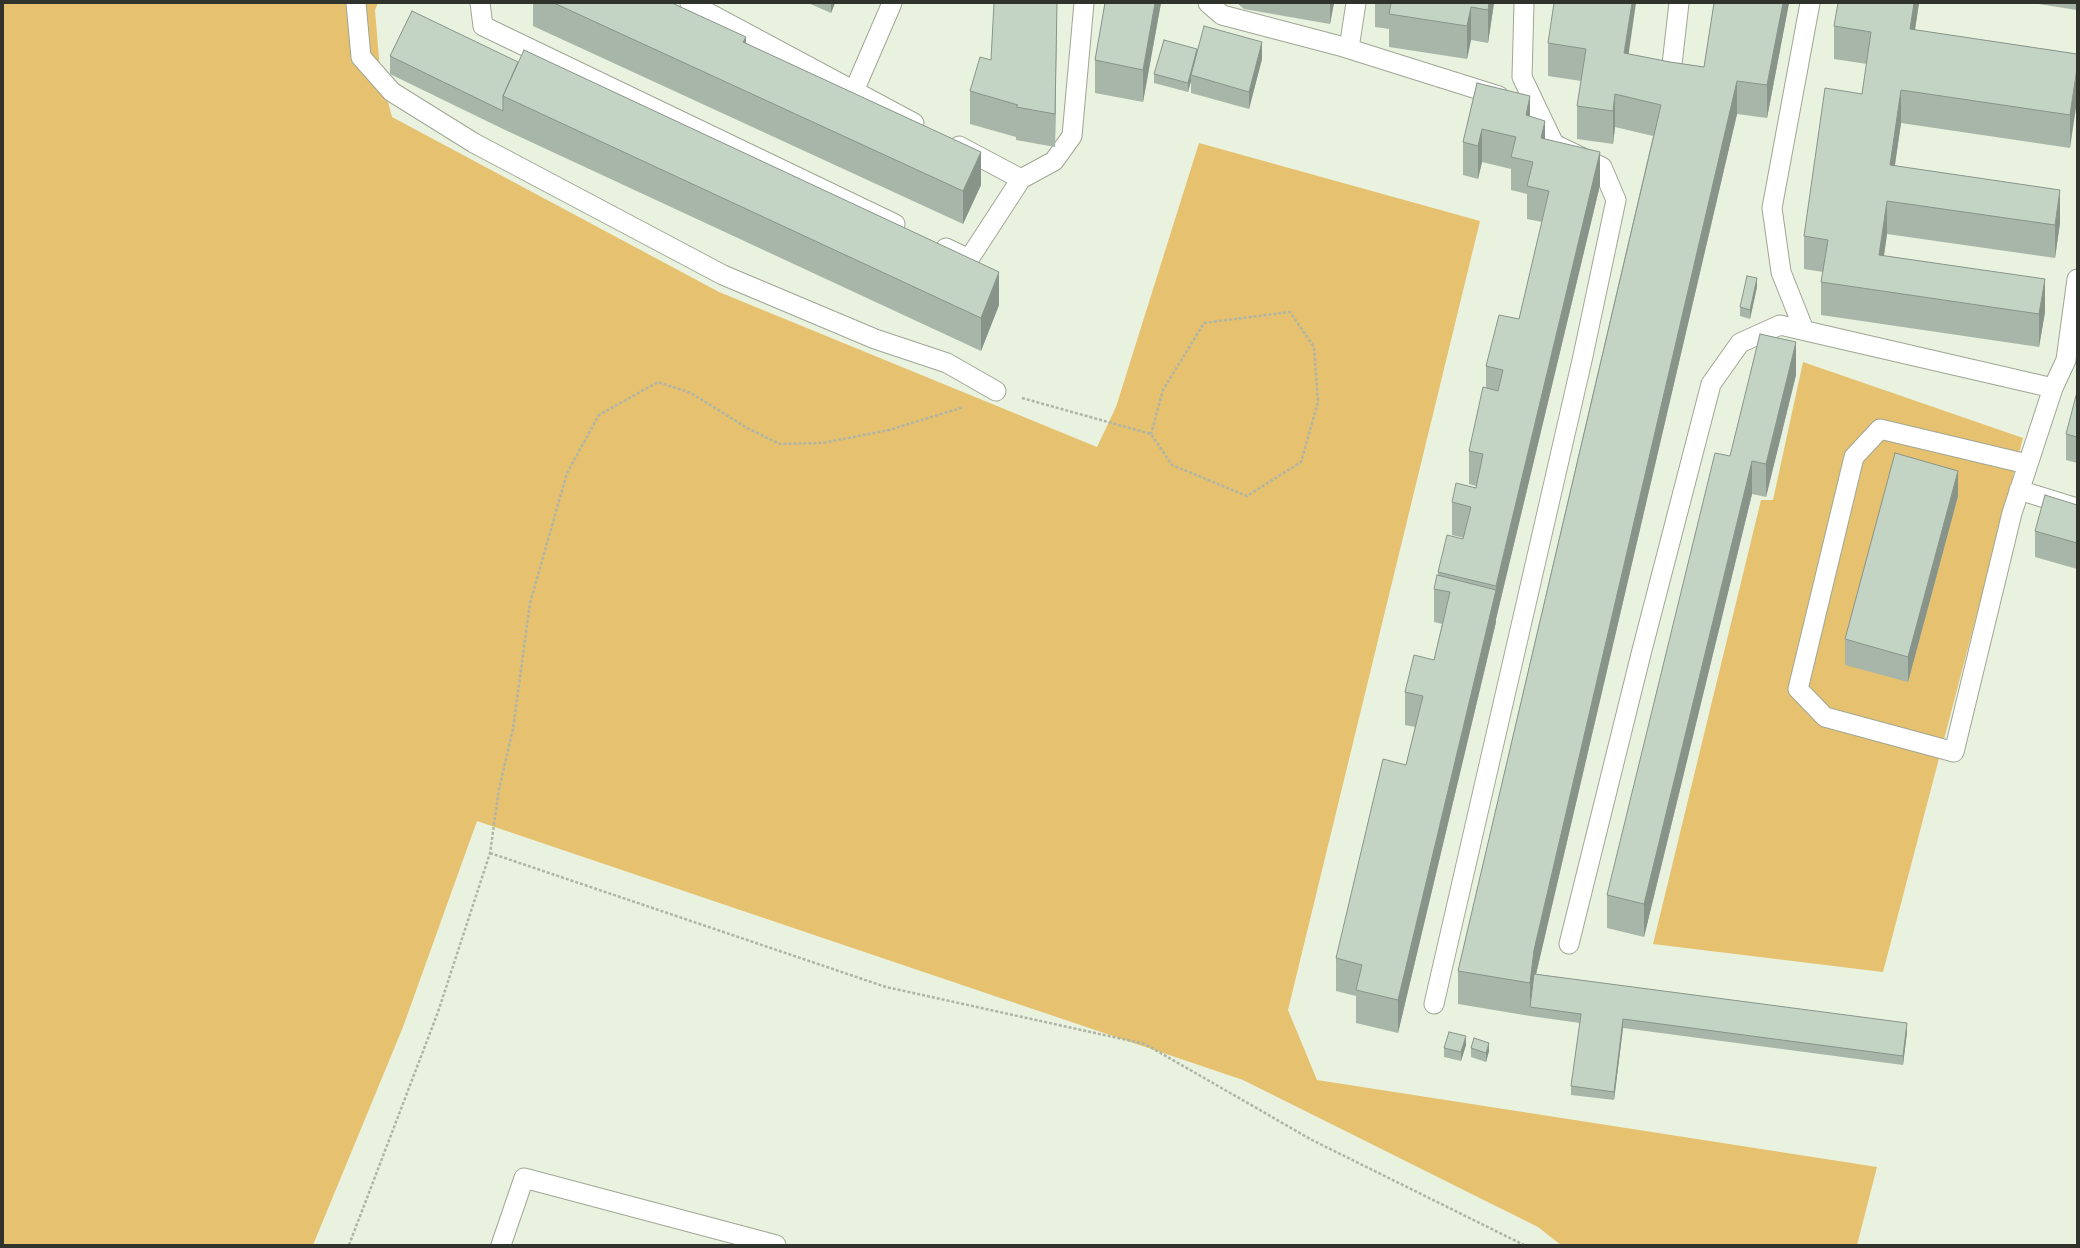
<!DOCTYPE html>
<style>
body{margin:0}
#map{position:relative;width:2080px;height:1248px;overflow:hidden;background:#e9f2de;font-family:Karla,sans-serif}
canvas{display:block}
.frame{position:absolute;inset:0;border:4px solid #30332c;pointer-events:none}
</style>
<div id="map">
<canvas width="2080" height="1248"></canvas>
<div class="frame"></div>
</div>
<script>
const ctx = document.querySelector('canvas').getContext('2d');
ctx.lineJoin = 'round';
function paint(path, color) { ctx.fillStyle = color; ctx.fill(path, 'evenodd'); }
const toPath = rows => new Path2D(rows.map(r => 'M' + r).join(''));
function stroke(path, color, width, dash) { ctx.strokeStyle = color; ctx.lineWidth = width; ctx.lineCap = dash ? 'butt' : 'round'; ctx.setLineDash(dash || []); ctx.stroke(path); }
const green = toPath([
 [3,3,378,3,375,10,380,71,392,117,719,292,1097,447,1116,407,1199,143,1480,221,1288,1010,1317,1080,1877,1167,1857,1245,1561,1245,1538,1227,1243,1080,477,821,403,1027,313,1245,3,1245],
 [1803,362,2023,438,1883,972,1653,944,1761,500,1773,500]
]);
const path = toPath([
 [1022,398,1151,434,1172,465,1247,496,1301,462,1318,402,1314,347,1290,312,1204,323,1163,390,1151,434],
 [490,853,886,987,1145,1044,1312,1140,1524,1245],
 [349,1245,438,1012,490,853,499,789,513,729,530,603,567,473,599,415,658,382,691,393,747,428,780,444,822,443,889,430,964,407]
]);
const service = toPath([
 [356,3,361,57,392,92,474,143,723,275,875,339,947,363,996,391],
 [480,3,483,26,895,224],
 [690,3,914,123],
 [1208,3,1222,15,1340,46,1499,96],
 [1349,48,1356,3],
 [1671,73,1679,3],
 [854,91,892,3],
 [959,146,1021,179],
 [946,248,969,259,1021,179,1054,161,1072,136,1084,3],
 [1804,330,1781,272,1772,208,1810,3],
 [2027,464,1880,429,1854,457,1798,689,1825,717,1954,752,2012,513,2053,388,2066,360,2077,279],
 [2019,490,2077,508],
 [1569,944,1641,654,1711,384,1740,343,1780,325,2053,388],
 [1434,1004,1583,356,1616,200,1602,167,1554,144,1522,77,1524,3],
 [501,1245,524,1178,776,1245]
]);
const wall = toPath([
 [533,3,672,3,746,43,981,185,963,224,533,26],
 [808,3,835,3,831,13],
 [1057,3,1055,147,1016,140,1016,137,970,124,970,91,991,60],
 [1105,3,1161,3,1143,102,1095,93,1095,60],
 [1237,3,1334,3,1330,24,1244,9],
 [1375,3,1494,3,1488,43,1471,40,1467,59,1389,47,1389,29,1375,27],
 [1714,3,1789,3,1767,118,1737,114,1536,974,1907,1032,1903,1065,1623,1028,1614,1100,1571,1095,1571,1086,1580,1023,1530,1016,1458,1004,1458,971,1653,136,1615,127,1613,144,1577,139,1577,106,1581,81,1548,76,1548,43,1629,54,1670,62,1704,67],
 [1838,3,1919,3,1915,30,2077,54,2070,148,1901,123,1895,165,2060,223,2055,258,1887,234,1884,256,2045,312,2039,347,1821,315,1821,282,1823,272,1804,269,1804,236,1862,94,1867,64,1834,59,1834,26],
 [2032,3,2077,3,2077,10],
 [412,11,999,305,981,351,503,129,390,74,390,56],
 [1197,53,1262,59,1249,109,1191,93,1191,81,1188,92,1154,83,1154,74],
 [1477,83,1530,117,1545,139,1600,185,1496,619,1496,622,1398,1033,1356,1023,1356,996,1336,991,1336,958,1406,765,1415,727,1405,725,1405,692,1434,660,1442,624,1434,622,1434,589,1438,576,1438,572,1464,538,1452,535,1452,502,1476,488,1476,486,1469,484,1469,451,1486,388,1486,366,1519,319,1542,222,1527,219,1527,194,1511,190,1511,169,1482,162,1478,179,1463,175,1463,142],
 [1757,287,1750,319,1740,316,1740,307],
 [1796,375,1766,497,1752,494,1644,937,1607,928,1607,895,1730,456],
 [2077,392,2077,463,2066,460,2066,434],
 [1958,496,1908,682,1845,665,1845,639],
 [2077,505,2077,569,2035,557,2035,531],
 [1466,1045,1461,1061,1444,1057,1444,1048],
 [1471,1048,1489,1051,1486,1062,1471,1057]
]);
const shadedWall = toPath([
 [831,3,835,3,831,13],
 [1057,3,1055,147,1055,114],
 [1155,3,1161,3,1143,102,1143,70],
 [1330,3,1334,3,1330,24],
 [1489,3,1494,3,1488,43,1488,10],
 [1632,3,1636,3,1624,86,1624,53],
 [1783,3,1789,3,1767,118,1767,85],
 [1914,3,1919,3,1910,62,1910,29],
 [1471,7,1471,40,1467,59,1467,26],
 [746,37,746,70,743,42],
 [1262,42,1262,59,1249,109,1249,92],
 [1197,49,1197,58,1191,75,1191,81,1188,92,1188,83],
 [2077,68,2077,101,2070,148,2070,115],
 [1737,81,1737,114,1534,983,1530,1007,1530,1016,1530,983,1534,950],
 [1901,90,1901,123,1890,198,1890,165],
 [1615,94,1615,127,1613,144,1613,111],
 [1530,96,1530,129,1526,115],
 [1545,121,1545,153,1541,138],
 [1482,129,1482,162,1478,179,1478,146],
 [981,152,981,185,963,224,963,191],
 [1600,152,1600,185,1496,619,1496,586],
 [2060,190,2060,223,2055,258,2055,225],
 [1887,201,1887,234,1879,288,1879,255],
 [999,272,999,305,981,351,981,318],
 [1757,278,1757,287,1750,319,1750,310],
 [2045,279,2045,312,2039,347,2039,314],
 [1796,342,1796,375,1766,497,1766,464],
 [1752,461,1752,494,1644,937,1644,904],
 [1958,471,1958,496,1908,682,1908,657],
 [1496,590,1496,622,1398,1033,1398,1000],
 [1623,1019,1623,1028,1614,1100,1614,1092],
 [1907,1023,1907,1032,1903,1065,1903,1056],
 [1466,1036,1466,1045,1461,1061,1461,1052],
 [1489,1043,1489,1051,1486,1062,1486,1053]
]);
const building = toPath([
 [554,3,672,3,746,37,743,42,981,152,963,191,554,3],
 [994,3,1057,3,1055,114,1016,107,1018,105,970,91,980,57,991,60,994,3],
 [1105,3,1155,3,1143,70,1095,60,1105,3],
 [1391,3,1489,3,1488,10,1471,7,1467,26,1389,14,1391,3],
 [1554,3,1632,3,1624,53,1670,62,1704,67,1714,3,1783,3,1767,85,1737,81,1534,950,1530,983,1458,971,1661,105,1615,94,1613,111,1577,106,1586,49,1548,43,1554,3],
 [1838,3,1914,3,1910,29,2077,54,2077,68,2070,115,1901,90,1890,165,2060,190,2055,225,1887,201,1879,255,2045,279,2039,314,1821,282,1828,240,1804,236,1825,88,1862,94,1871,32,1834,26,1838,3],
 [412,11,518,62,503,96,503,111,390,56,412,11],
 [1204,26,1262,42,1249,92,1191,75,1204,26],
 [1164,40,1197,49,1188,83,1154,74,1164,40],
 [524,50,999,272,981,318,503,96,524,50],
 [1477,83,1530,96,1526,115,1545,121,1541,138,1600,152,1496,586,1438,572,1447,535,1463,539,1471,507,1452,502,1456,483,1476,488,1483,454,1469,451,1483,387,1498,391,1503,370,1486,366,1499,315,1519,319,1549,191,1527,186,1533,162,1511,157,1516,137,1482,129,1478,146,1463,142,1477,83],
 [1747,276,1757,278,1750,310,1740,307,1747,276],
 [1760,334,1796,342,1766,464,1752,461,1644,904,1607,895,1715,453,1730,456,1760,334],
 [2077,392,2077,437,2066,434,2077,392],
 [1895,453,1958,471,1908,657,1845,639,1895,453],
 [2045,495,2077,505,2077,543,2035,531,2045,495],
 [1437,575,1496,590,1398,1000,1356,990,1362,965,1336,958,1383,759,1406,765,1423,696,1405,692,1414,655,1434,660,1450,592,1434,589,1437,575],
 [1534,974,1907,1023,1903,1056,1623,1019,1614,1092,1571,1086,1581,1014,1530,1007,1534,974],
 [1449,1032,1466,1036,1461,1052,1444,1048,1449,1032],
 [1474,1038,1489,1043,1486,1053,1471,1048,1474,1038]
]);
paint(green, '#e6c16f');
stroke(service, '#9fa794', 21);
stroke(path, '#aeb5a6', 2.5, [3, 2]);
stroke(service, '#fff', 19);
paint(wall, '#a8b6a9');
paint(shadedWall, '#88948a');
paint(building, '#c3d4c5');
stroke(building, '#88948a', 1);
</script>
